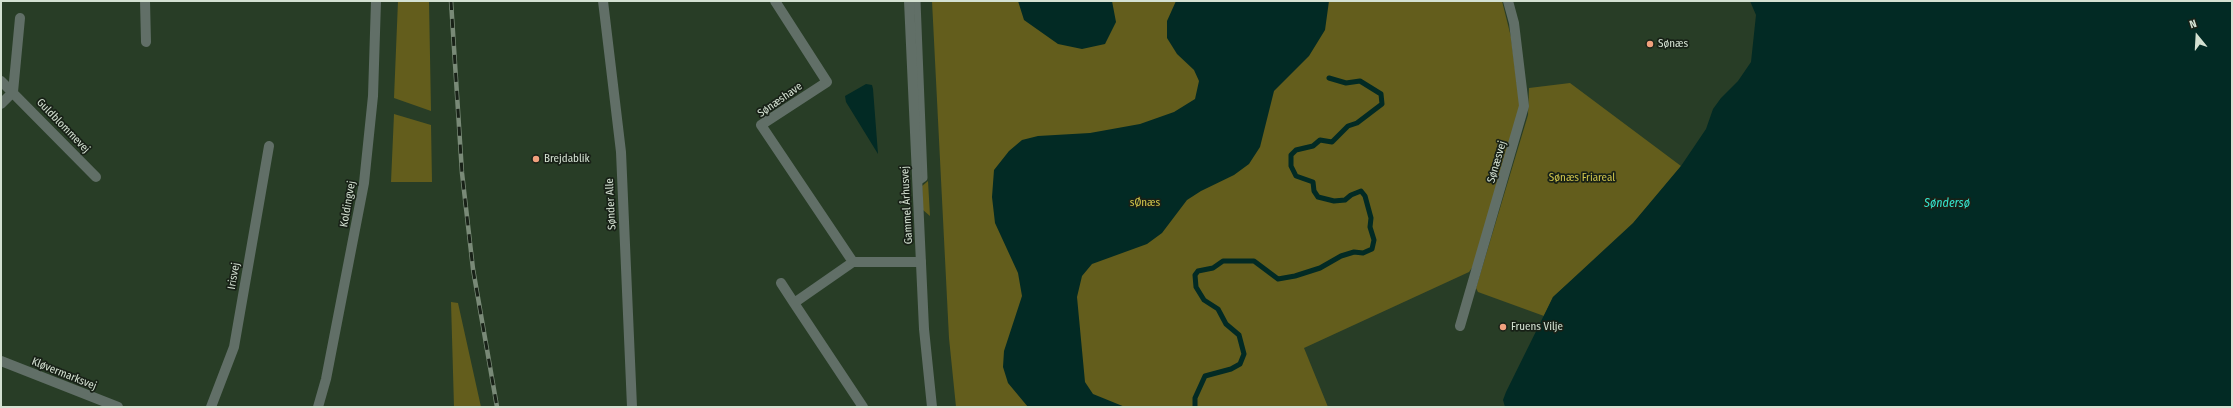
<!DOCTYPE html>
<meta charset="utf-8">
<style>
body{margin:0}
#map{position:relative;width:2233px;height:408px;overflow:hidden;background:#283d26;font-family:"Fira Sans Condensed",sans-serif}
canvas{display:block}
.frame{position:absolute;inset:0;border:2px solid #d4e1d2;pointer-events:none}
.north{position:absolute;left:2177px;top:16px;width:40px;height:40px;-webkit-text-stroke:3px #182117;paint-order:stroke;rotate:342deg;font-size:11px;font-weight:700;line-height:16px;text-align:center;color:#d4e1d2}
.north::after{content:'';display:block;margin:auto;width:14px;height:18px;background:#d4e1d2;clip-path:polygon(50% 0,100% 100%,50% 72%,0 100%)}
</style>
<div id="map">
<canvas width="2233" height="408"></canvas>
<div class="frame"></div>
<div class="north">N</div>
</div>
<script>
const ctx = document.querySelector('canvas').getContext('2d');
ctx.lineJoin = 'round';
function paint(path, color) { ctx.fillStyle = color; ctx.fill(path, 'evenodd'); }
const toPath = rows => new Path2D(rows.map(r => 'M' + r).join(''));
function stroke(path, color, width, dash) { ctx.strokeStyle = color; ctx.lineWidth = width; ctx.lineCap = dash ? 'butt' : 'round'; ctx.setLineDash(dash || []); ctx.stroke(path); }
function drawText(font, color, halo, rows, align = 'center') {
  ctx.font = font + ' "Fira Sans Condensed",sans-serif'; ctx.lineWidth = 3.5; ctx.setLineDash([]); ctx.textBaseline = 'middle'; ctx.strokeStyle = halo; ctx.fillStyle = color; for (const [text, x, y, turn = 0] of rows) {
    ctx.save(); ctx.translate(x, y); ctx.rotate((+turn || 0) * Math.PI / 180); ctx.textAlign = isNaN(turn) ? turn : align; if (halo) ctx.strokeText(text, 0, 0); ctx.fillText(text, 0, 0); ctx.restore();
  }
}
const green = toPath([
 [398,1,429,1,431,111,394,98],
 [932,1,1502,1,1511,37,1520,107,1474,265,1469,272,1304,348,1328,407,956,407,949,338],
 [1570,83,1681,166,1626,232,1553,297,1544,316,1478,292,1476,288,1528,115,1529,88],
 [394,114,431,125,432,182,391,182],
 [928,181,930,216,923,210,922,186],
 [451,302,458,303,481,407,454,407]
]);
const water = toPath([
 [1018,1,1112,1,1116,22,1105,44,1082,49,1058,44,1024,20],
 [1176,1,1329,1,1325,30,1309,56,1274,91,1260,147,1249,164,1234,175,1201,191,1187,200,1162,233,1147,244,1092,264,1082,276,1077,297,1085,382,1093,394,1125,407,1028,407,1008,383,1003,367,1004,351,1022,296,1018,273,995,223,992,197,994,170,1009,151,1022,140,1038,136,1090,133,1140,124,1174,112,1195,99,1199,81,1194,70,1177,54,1167,38,1167,21],
 [1750,1,2232,1,2232,407,1505,407,1503,400,1506,392,1553,297,1633,223,1681,166,1706,129,1713,109,1721,98,1738,81,1751,62,1756,15],
 [866,84,872,85,873,89,878,154,846,102,845,96]
]);
const stream = toPath([
 [1195,407,1195,398,1205,376,1231,369,1240,364,1244,354,1239,335,1226,324,1218,309,1204,300,1196,287,1195,275,1198,271,1213,268,1223,261,1254,261,1278,279,1295,276,1320,268,1341,256,1354,252,1363,253,1372,249,1374,240,1370,227,1371,218,1365,196,1361,191,1351,195,1345,200,1334,201,1318,197,1314,191,1313,182,1296,176,1291,166,1291,155,1296,150,1313,146,1320,140,1332,142,1348,126,1357,123,1382,104,1381,94,1360,81,1346,83,1329,78]
]);
const service = toPath([
 [917,1,924,178,918,182]
]);
const minor = toPath([
 [145,1,146,42],
 [603,1,621,152,632,407],
 [775,1,827,82,761,125,853,262],
 [1,81,96,177],
 [1,104,13,92,20,18],
 [781,283,794,303,853,262,921,262],
 [794,303,863,407],
 [1460,326,1524,106,1514,23,1508,1],
 [1,361,118,407],
 [211,407,234,347,269,146]
]);
const tertiary = toPath([
 [909,1,924,329,932,407],
 [318,407,326,379,364,183,373,96,376,1]
]);
const rail = toPath([
 [451,1,462,173,473,269,497,407]
]);
const markers = [
 [1650,44,4,"#f1a17d"],
 [536,159,4,"#f1a17d"],
 [1503,327,4,"#f1a17d"]
];
const poiNames = [
 ["Sønæs",1658,44],
 ["Brejdablik",544,159],
 ["Fruens Vilje",1511,327]
];
const streetNames = [
 ["Sønæshave",780,100,-35],
 ["Guldblommevej",63,126,46],
 ["Sønæsvej",1497,162,-74],
 ["Koldingvej",348,204,-80],
 ["Sønder Alle",611,204,-93],
 ["Gammel Århusvej",907,205,-93],
 ["Irisvej",234,276,-80],
 ["Kløvermarksvej",64,374,22]
];
const parkNames = [
 ["Sønæs Friareal",1582,178],
 ["sØnæs",1145,203]
];
const waterNames = [
 ["Søndersø",1947,204]
];
paint(green, '#635d1c');
paint(water, '#022a24');
stroke(stream, '#022a24', 5);
stroke(service, '#616f67', 7);
stroke(minor, '#616f67', 10);
stroke(tertiary, '#616f67', 10);
stroke(rail, '#798a77', 4.5);
stroke(rail, '#182117', 3, [9]);
for (const [x, y, r, color] of markers) { const dot = new Path2D(); dot.arc(x, y, r, 0, 2 * Math.PI); ctx.fillStyle = color; ctx.fill(dot); stroke(dot, '#182117', 1.5); }
drawText('11px', '#d4e1d2', '#182117', poiNames, 'left');
drawText('11px', '#d4e1d2', '#182117', streetNames);
drawText('11px', '#d1c54c', '#182117', parkNames);
drawText('italic 12px', '#35e6cf', '#182117', waterNames);
</script>
